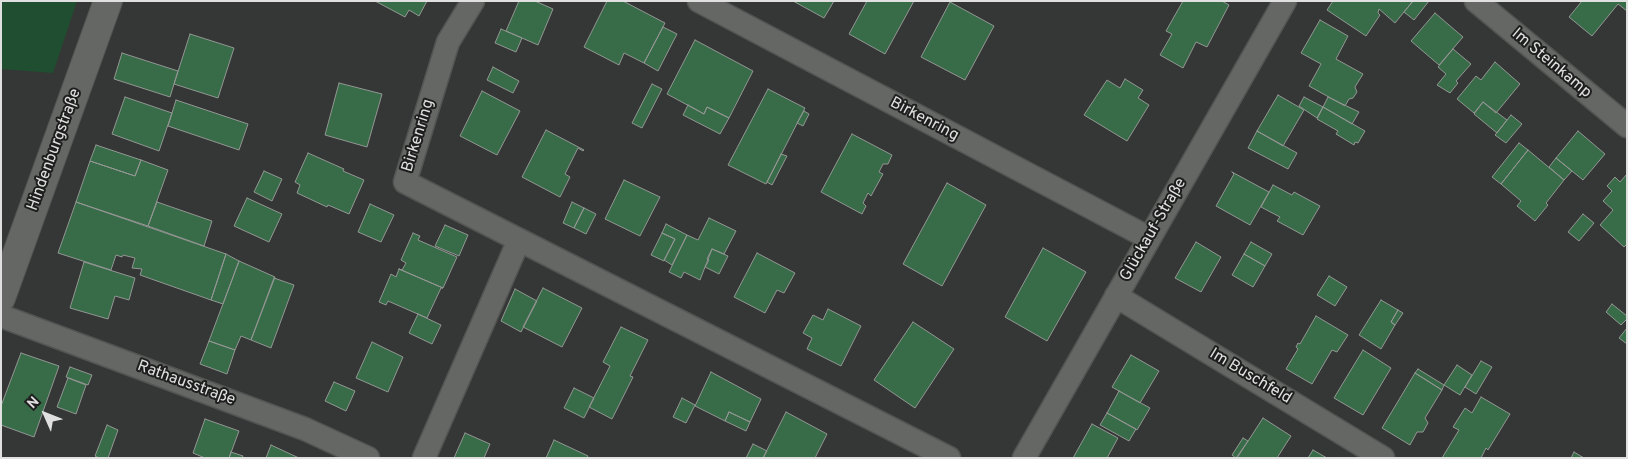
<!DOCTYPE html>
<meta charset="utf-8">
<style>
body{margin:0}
#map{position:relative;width:1628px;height:459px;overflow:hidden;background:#343735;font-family:Overpass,sans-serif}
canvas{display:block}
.frame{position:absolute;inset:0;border:2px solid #dfe0df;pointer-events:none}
.north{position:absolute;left:20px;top:389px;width:50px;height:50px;-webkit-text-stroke:4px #1d1e1d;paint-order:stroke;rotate:314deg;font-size:14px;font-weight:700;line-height:20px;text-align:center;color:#dfe0df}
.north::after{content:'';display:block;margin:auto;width:18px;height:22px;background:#dfe0df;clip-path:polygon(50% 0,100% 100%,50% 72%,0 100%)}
</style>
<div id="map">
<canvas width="1628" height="459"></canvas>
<div class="frame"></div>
<div class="north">N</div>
</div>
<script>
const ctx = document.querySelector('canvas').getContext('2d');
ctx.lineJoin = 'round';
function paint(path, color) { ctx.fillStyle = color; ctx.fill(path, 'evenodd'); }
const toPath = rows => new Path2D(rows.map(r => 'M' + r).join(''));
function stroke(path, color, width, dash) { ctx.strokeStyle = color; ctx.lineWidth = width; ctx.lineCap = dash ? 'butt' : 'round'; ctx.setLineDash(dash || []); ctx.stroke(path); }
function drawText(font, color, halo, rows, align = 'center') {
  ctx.font = font + ' Overpass,sans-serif'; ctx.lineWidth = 4; ctx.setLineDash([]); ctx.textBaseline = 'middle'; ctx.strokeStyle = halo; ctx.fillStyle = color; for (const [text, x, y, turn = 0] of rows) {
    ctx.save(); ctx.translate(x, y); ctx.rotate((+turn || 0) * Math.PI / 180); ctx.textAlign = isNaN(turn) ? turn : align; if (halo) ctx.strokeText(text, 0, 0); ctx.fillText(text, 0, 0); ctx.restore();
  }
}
const green = toPath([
 [1,1,77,1,53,73,1,69]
]);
const building = toPath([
 [375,1,427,1,419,16,409,10,405,17,375,1],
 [519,1,535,1,553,9,538,45,506,31,519,1],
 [607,1,623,1,665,23,644,63,624,53,619,65,584,47,607,1],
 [793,1,834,1,824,18,793,1],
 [867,1,914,1,885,54,849,34,867,1],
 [1183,1,1222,1,1229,5,1207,47,1196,42,1183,68,1160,55,1172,34,1166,31,1183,1],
 [1333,1,1413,1,1395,23,1379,9,1378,13,1380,15,1366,36,1327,10,1333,1],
 [1413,1,1429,1,1414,20,1404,12,1413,1],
 [1582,1,1627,1,1627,11,1618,4,1592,36,1569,17,1582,1],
 [950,2,994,26,965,80,921,57,950,2],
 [1435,13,1463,37,1439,65,1411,41,1435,13],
 [1320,20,1348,36,1336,59,1363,74,1355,87,1357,92,1353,98,1349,99,1345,106,1309,86,1321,64,1301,53,1320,20],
 [663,27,677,34,658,71,644,63,663,27],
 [501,29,522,38,516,52,495,43,501,29],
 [190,34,234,48,218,98,174,84,190,34],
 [695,40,753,71,729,118,707,107,704,114,667,94,695,40],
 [1453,49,1471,64,1456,81,1458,83,1450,93,1437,85,1446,74,1438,67,1453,49],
 [122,53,178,71,170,97,114,79,122,53],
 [1495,62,1520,84,1496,113,1483,102,1474,113,1457,99,1476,76,1481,80,1495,62],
 [493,67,519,81,513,93,487,80,493,67],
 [1125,79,1143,90,1138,98,1149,105,1127,141,1084,115,1107,80,1120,88,1125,79],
 [339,83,382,94,367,147,325,135,339,83],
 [652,84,662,89,642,128,632,123,652,84],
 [768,89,805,108,766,184,728,165,768,89],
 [482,91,520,111,497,155,460,136,482,91],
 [1278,95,1304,110,1283,146,1257,131,1278,95],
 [125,97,172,113,159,151,112,134,125,97],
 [1304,97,1323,107,1317,118,1299,106,1304,97],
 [1328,97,1359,112,1352,124,1323,107,1328,97],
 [176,100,248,124,239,150,168,126,176,100],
 [1483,102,1507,120,1497,133,1474,114,1483,102],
 [688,105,704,114,707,107,729,118,720,134,683,115,688,105],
 [1323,107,1365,131,1358,143,1355,142,1354,145,1336,134,1338,131,1317,119,1323,107],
 [804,111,809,114,803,126,797,123,804,111],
 [1511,115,1522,124,1506,143,1495,135,1511,115],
 [546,130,584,150,583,151,578,148,565,174,570,177,560,197,522,177,546,130],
 [1257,131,1297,153,1288,169,1248,148,1257,131],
 [1578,131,1605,154,1583,180,1556,158,1578,131],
 [852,134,892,155,888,164,883,164,879,172,883,174,871,196,868,193,863,203,866,206,862,214,821,192,852,134],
 [1519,143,1528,150,1501,184,1492,177,1519,143],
 [96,145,141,160,135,176,90,161,96,145],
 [1528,150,1564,180,1546,203,1548,205,1535,221,1517,206,1521,201,1501,184,1528,150],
 [308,153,344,169,343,171,364,180,349,214,328,205,327,207,297,193,300,185,295,182,308,153],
 [781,154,787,156,772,185,767,182,781,154],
 [1556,158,1572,171,1564,180,1549,167,1556,158],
 [141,160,168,170,148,226,76,202,90,161,135,176,141,160],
 [264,171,282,179,272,201,254,192,264,171],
 [1232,172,1269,192,1250,225,1216,206,1234,174,1232,172],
 [1627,174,1627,244,1624,247,1600,225,1613,210,1603,201,1612,191,1607,186,1615,177,1620,182,1627,174],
 [624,180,660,197,640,236,605,219,624,180],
 [947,183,986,205,942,286,903,264,947,183],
 [1273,185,1292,195,1294,192,1320,206,1303,235,1277,221,1280,217,1261,207,1273,185],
 [247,198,282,214,269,242,234,226,247,198],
 [76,202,226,254,211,300,140,275,142,269,132,268,135,258,123,255,122,257,116,255,111,270,58,253,76,202],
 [157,202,212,221,204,246,148,226,157,202],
 [572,202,584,208,574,228,563,223,572,202],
 [370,204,394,215,381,242,358,232,370,204],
 [584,208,596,214,586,234,574,228,584,208],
 [1583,214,1594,223,1579,241,1568,232,1583,214],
 [709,218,736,231,724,254,712,249,700,280,684,272,681,278,669,272,687,235,698,240,709,218],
 [666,224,687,235,672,265,664,260,675,239,662,233,666,224],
 [445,225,468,235,459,256,435,246,445,225],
 [413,233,420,236,418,240,457,257,443,288,399,269,402,270,406,263,401,260,413,233],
 [662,233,675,239,664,261,651,255,662,233],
 [1196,242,1221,257,1201,292,1175,278,1196,242],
 [1251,242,1272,254,1265,266,1244,254,1251,242],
 [1043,248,1086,272,1047,341,1005,317,1043,248],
 [712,249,728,256,719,274,705,267,709,260,707,259,712,249],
 [757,253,795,273,784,293,777,290,765,313,734,297,757,253],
 [226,254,239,261,223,304,211,300,226,254],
 [1244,254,1265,266,1253,287,1232,275,1244,254],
 [239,261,275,277,251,340,241,336,235,350,209,341,239,261],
 [84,262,135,278,129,300,115,296,108,319,70,308,84,262],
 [399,269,443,288,441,288,427,318,388,301,386,305,379,302,391,274,396,277,399,269],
 [1329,276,1347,287,1335,306,1317,295,1329,276],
 [274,278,294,285,271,348,251,340,274,278],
 [543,288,582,308,562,347,523,327,543,288],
 [515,289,537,301,521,332,501,321,515,289],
 [1381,300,1398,310,1391,322,1395,325,1381,349,1359,335,1381,300],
 [1612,304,1627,316,1627,319,1621,325,1606,312,1612,304],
 [828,309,861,326,841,366,807,349,812,338,803,333,813,315,823,320,828,309],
 [1398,310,1403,313,1395,325,1391,322,1398,310],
 [418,314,441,325,432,344,409,333,418,314],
 [1316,316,1348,335,1337,352,1332,350,1312,384,1286,369,1298,349,1296,347,1298,343,1300,344,1316,316],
 [913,322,954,349,915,408,874,380,913,322],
 [621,327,648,340,630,376,633,377,612,419,589,407,610,366,603,362,621,327],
 [1627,328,1627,344,1619,338,1627,328],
 [209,341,235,350,227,374,200,364,209,341],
 [372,342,403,357,388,392,356,378,372,342],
 [1363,350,1391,368,1363,415,1334,398,1363,350],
 [21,353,59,366,34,437,1,425,1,406,21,353],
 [1131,355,1159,371,1140,403,1112,387,1131,355],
 [1481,361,1492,367,1476,394,1465,387,1481,361],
 [1457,365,1472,375,1460,395,1444,385,1457,365],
 [70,367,92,375,88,385,66,377,70,367],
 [1418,369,1444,385,1442,390,1415,373,1418,369],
 [711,372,761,399,750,422,729,412,725,421,695,406,711,372],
 [1415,373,1442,390,1425,418,1428,423,1423,432,1417,432,1410,445,1382,428,1415,373],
 [68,378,86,385,76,414,57,407,68,378],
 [334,382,355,391,346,411,325,401,334,382],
 [574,388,594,398,584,418,564,408,574,388],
 [1119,391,1150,408,1137,430,1107,413,1119,391],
 [1481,397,1510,414,1488,450,1486,448,1481,458,1442,458,1459,430,1453,427,1465,408,1472,413,1481,397],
 [682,398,695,405,686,423,673,417,682,398],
 [729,412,750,422,746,431,725,421,729,412],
 [786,412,827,434,815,458,763,458,786,412],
 [1107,413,1136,429,1129,441,1100,425,1107,413],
 [1263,418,1291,436,1277,458,1237,458,1263,418],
 [205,419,239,431,229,458,205,458,193,453,205,419],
 [1092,424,1118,438,1107,458,1073,458,1092,424],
 [107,425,118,430,108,458,99,458,95,456,107,425],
 [465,433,490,444,484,458,454,458,465,433],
 [1243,438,1248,441,1236,458,1232,455,1243,438],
 [554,440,588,456,587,458,546,458,554,440],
 [753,444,767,451,763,458,746,458,753,444],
 [271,445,299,458,266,458,271,445],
 [1313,450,1327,458,1308,458,1313,450],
 [231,452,243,456,242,458,229,458,231,452],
 [1574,452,1584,458,1571,458,1574,452]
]);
const street = toPath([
 [473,1,448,42,405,182,949,458],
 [699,1,1149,238],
 [1476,1,1627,126],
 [1116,296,1383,458],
 [1,316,305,429,368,458],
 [424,458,519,240],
 [1024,458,1285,1]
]);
const secondary = toPath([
 [1,298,108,1]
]);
const streetNames = [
 ["Im Steinkamp",1551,64,40],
 ["Birkenring",924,120,28],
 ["Birkenring",419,136,-73],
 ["Hindenburgstraße",55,150,-70],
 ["Glückauf-Straße",1154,230,-60],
 ["Im Buschfeld",1250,377,31],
 ["Rathausstraße",186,384,20]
];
paint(green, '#1f4e30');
paint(building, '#386c49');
stroke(building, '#939693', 1);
stroke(street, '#535453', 25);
stroke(secondary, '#535453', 30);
stroke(street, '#646764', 22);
stroke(secondary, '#646764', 28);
drawText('16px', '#dfe0df', '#1d1e1d', streetNames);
</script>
